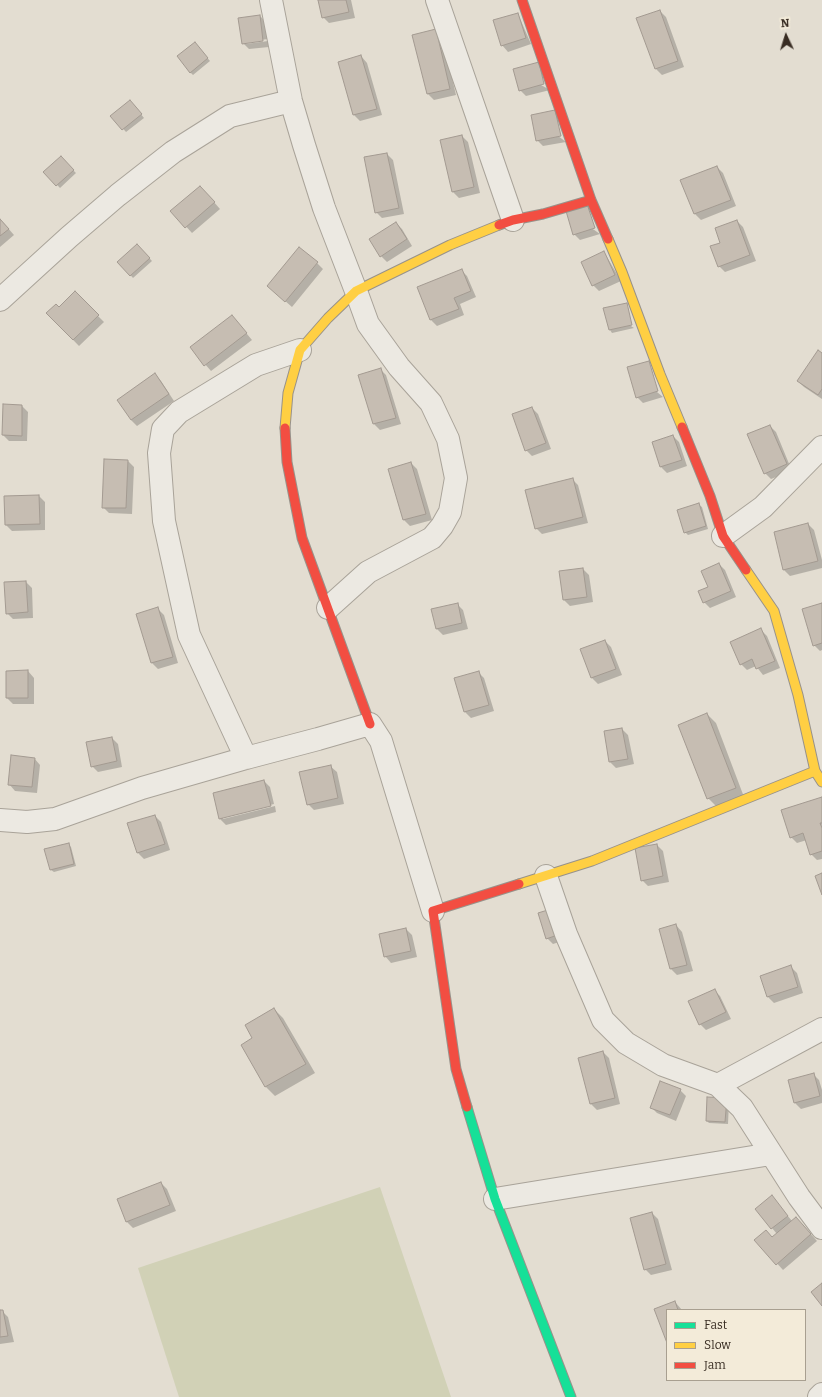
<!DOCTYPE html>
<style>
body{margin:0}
#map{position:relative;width:822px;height:1397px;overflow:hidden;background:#e3ddd1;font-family:Bitter,serif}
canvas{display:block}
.legend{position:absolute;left:666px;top:1309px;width:140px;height:72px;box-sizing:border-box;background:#f3ebd9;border:1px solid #a89f90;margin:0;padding:5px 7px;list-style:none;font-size:12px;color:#382c22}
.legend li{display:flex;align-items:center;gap:8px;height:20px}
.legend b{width:20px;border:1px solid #a89f90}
.north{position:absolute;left:766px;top:16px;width:40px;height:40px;-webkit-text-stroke:3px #f3ebd9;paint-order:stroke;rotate:356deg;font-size:11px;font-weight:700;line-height:16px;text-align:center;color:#382c22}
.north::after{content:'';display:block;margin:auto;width:14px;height:18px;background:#382c22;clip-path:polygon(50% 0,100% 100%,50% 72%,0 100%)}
</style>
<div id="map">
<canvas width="822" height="1397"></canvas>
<ul class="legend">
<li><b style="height:5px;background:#16e098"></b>Fast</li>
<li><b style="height:5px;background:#ffcf43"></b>Slow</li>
<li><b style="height:5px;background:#f24e42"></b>Jam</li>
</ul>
<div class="north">N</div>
</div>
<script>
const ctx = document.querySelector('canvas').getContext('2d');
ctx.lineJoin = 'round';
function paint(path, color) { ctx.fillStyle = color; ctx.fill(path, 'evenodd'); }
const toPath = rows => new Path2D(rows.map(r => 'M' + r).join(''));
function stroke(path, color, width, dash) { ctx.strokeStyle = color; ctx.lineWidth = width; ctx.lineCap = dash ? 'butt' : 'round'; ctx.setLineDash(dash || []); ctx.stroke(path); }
const green = toPath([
 [380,1187,451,1397,179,1397,138,1268]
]);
const shadow = toPath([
 [319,0,351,0,355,18,329,23,323,17],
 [660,11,666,17,684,67,662,75,656,69],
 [518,14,531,44,508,52,502,45],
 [260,16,266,22,268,39,246,42,246,44,268,41,269,47,249,49,243,43],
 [436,30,442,36,456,95,434,100,428,94,414,36],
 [197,46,210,61,193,75,190,72],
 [361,56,367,63,382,115,360,121,354,115],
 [514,70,550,90,526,96,520,90],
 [133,104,144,118,126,132,112,116],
 [532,116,566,142,543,146,537,140],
 [462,136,468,142,480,193,459,198,453,192],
 [387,154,393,160,404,214,382,218,376,212],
 [61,158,76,173,60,188,45,172],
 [717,167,723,173,736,206,701,220,695,214,682,181],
 [206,193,220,209,192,233,172,211],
 [567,211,600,234,580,240,574,234],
 [0,219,14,235,0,247],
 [737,221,743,227,756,261,725,272,719,266,722,243],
 [396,223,402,229,412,246,387,262,381,256],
 [137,245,152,261,133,278,119,262],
 [604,252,621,281,599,291,593,285],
 [317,263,323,269,292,307,268,286],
 [461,270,467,276,476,297,460,304,464,315,437,326,431,320,418,287],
 [75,293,104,322,79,346,47,313,59,308],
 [604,309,634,328,612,333,610,330],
 [232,316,252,340,211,371,191,348],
 [822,354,822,399,804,387,798,381],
 [628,368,663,397,643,403,637,397],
 [380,369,386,375,401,424,380,430,374,424],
 [155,375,161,381,174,401,137,426,131,420],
 [22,406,28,412,27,441,9,441,3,435],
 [532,408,538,414,551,449,532,456,526,450],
 [770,426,776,432,792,471,771,479,765,473],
 [673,436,679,442,687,466,667,473,661,467],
 [128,461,134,467,132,514,109,513,103,507],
 [411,463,417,469,432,520,410,526,404,520,389,470],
 [572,479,578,485,588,523,542,534,536,528],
 [39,496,45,502,45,530,12,531,6,525],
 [699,505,702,507,708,529,688,535,685,532],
 [808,524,814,530,822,560,822,568,790,576,784,570,775,533],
 [719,564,725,570,736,597,710,608,704,602],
 [583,569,589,575,593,602,570,606,564,600],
 [26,582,32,588,33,618,13,619,7,613],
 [457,604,463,610,468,629,443,635,437,629,432,610],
 [822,604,822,650,820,651,814,645],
 [158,609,164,615,178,663,158,669,152,663,137,614],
 [761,630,767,636,780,668,763,675,756,666,747,670,741,664],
 [605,641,611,647,622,675,598,684,592,678,582,650],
 [28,671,34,678,34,704,13,704,7,698],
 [478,672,484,678,494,711,471,718,465,712,455,679],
 [707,714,716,723,744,797,717,807,708,798],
 [622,729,628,735,634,764,616,768,610,762],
 [112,738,118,744,122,767,98,772,92,766],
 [34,758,40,765,37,793,15,791,9,784],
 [330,766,337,772,344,804,314,810,308,804],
 [264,781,270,787,274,804,223,817,223,819,275,806,276,812,226,825,220,819,214,794],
 [822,798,822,859,817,860,811,854,807,840,797,843,791,837],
 [155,816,161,822,170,850,144,859,138,853,129,824],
 [68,844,71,847,76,866,54,872,51,870],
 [657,845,663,851,669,882,648,886,642,880],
 [570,912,578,936,553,944,547,938],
 [676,925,682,932,693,971,677,975,671,969,660,930],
 [406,929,412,935,417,957,391,963,385,956],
 [791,967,797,973,803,993,774,1003,768,997],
 [714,990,720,996,731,1019,706,1030,700,1024,689,1002],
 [274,1009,283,1018,315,1073,275,1096,266,1087,253,1038],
 [603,1052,609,1058,620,1104,597,1110,591,1104,579,1058],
 [813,1074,819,1080,822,1090,822,1103,801,1109,795,1103,789,1081],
 [680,1090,686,1096,676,1121,657,1113,651,1107],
 [729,1102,728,1124,709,1123,707,1121],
 [161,1183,167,1189,176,1211,133,1228,127,1222],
 [772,1197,792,1221,802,1224,817,1241,783,1270,756,1240,773,1238,777,1234,772,1228],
 [652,1213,658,1219,672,1270,651,1275,645,1269],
 [675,1302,682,1310,667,1310,667,1340,656,1309],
 [0,1311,2,1311,8,1317,14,1342,0,1344]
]);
const building = toPath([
 [318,0,346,0,349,12,322,18,318,0],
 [660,10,678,61,655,69,636,18,660,10],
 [518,13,526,38,501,46,493,20,518,13],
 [260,15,263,41,242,44,238,18,260,15],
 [436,29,450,89,427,94,412,35,436,29],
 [195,42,208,58,190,73,177,56,195,42],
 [361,55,377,109,353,115,338,62,361,55],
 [539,62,544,84,519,91,513,69,539,62],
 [130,100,142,114,122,130,110,116,130,100],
 [555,110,561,136,536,141,531,115,555,110],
 [462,135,474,187,452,192,440,140,462,135],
 [387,153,399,208,375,213,364,157,387,153],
 [61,156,74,170,56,186,43,172,61,156],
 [717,166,731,200,694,214,680,180,717,166],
 [200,186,215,202,185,228,170,211,200,186],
 [587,204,595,228,573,235,566,211,587,204],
 [0,219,9,229,0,236,0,219],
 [737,220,750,255,718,267,710,246,720,243,715,228,737,220],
 [396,222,407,239,380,257,369,239,396,222],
 [137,244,150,258,130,276,117,262,137,244],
 [299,247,318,262,285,302,267,286,299,247],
 [604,251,615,275,592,286,581,262,604,251],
 [462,269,471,291,454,298,459,309,430,320,417,287,462,269],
 [75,291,99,315,73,340,46,313,56,304,59,307,75,291],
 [627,303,632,325,609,330,603,308,627,303],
 [232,315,247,333,204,366,190,347,232,315],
 [818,350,822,353,822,389,818,395,797,381,818,350],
 [649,361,658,391,636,398,627,367,649,361],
 [381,368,396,418,373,424,358,375,381,368],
 [155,373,169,394,131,420,117,400,155,373],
 [3,404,22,405,22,436,2,435,3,404],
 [532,407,546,443,525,451,512,414,532,407],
 [770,425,787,464,764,474,747,434,770,425],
 [673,435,682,460,660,467,652,442,673,435],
 [104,459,128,460,126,508,102,508,104,459],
 [411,462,426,514,403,520,388,469,411,462],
 [573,478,583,517,535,529,525,490,573,478],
 [39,495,40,524,5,525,4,496,39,495],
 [699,503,706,526,684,533,677,510,699,503],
 [808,523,818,561,783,570,774,532,808,523],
 [719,563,731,591,703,603,698,591,708,587,701,571,719,563],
 [583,568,587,597,563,600,559,571,583,568],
 [26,581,28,612,6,614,4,582,26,581],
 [458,603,462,623,436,629,431,609,458,603],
 [822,603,822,643,813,646,802,609,822,603],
 [158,607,173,657,151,663,136,614,158,607],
 [761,628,775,661,756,669,752,659,740,665,730,642,761,628],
 [605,640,616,669,591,678,580,649,605,640],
 [28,670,28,698,6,698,6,671,28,670],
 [479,671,489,705,464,712,454,678,479,671],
 [707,713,736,788,707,799,678,725,707,713],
 [622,728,628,759,609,762,604,731,622,728],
 [112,737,117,761,91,767,86,742,112,737],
 [11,755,35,758,32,787,8,785,11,755],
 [331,765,338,798,307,805,299,772,331,765],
 [264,780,271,806,219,819,213,793,264,780],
 [822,797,822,823,820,823,822,828,822,851,810,855,803,833,790,838,781,810,822,797],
 [155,815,165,844,137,853,127,823,155,815],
 [69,843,74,864,50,870,44,849,69,843],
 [657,844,663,876,641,881,635,848,657,844],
 [822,873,822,895,815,876,822,873],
 [564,905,572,930,546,939,538,913,564,905],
 [676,924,687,965,670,969,659,929,676,924],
 [406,928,411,951,384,957,379,934,406,928],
 [791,965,798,987,767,997,760,976,791,965],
 [715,989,726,1012,699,1025,688,1001,715,989],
 [274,1008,306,1064,265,1087,241,1045,252,1038,245,1025,274,1008],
 [603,1051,615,1098,590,1104,578,1058,603,1051],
 [814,1073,820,1096,794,1103,788,1080,814,1073],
 [660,1081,681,1089,670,1115,650,1108,660,1081],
 [707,1097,727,1098,725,1122,706,1121,707,1097],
 [161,1182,170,1205,126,1222,117,1199,161,1182],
 [772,1195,788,1216,771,1229,755,1209,772,1195],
 [652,1212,666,1264,644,1270,630,1218,652,1212],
 [796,1217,811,1234,776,1265,754,1240,766,1230,772,1237,796,1217],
 [822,1283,822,1306,811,1292,822,1283],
 [675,1301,678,1310,667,1310,667,1343,654,1309,675,1301],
 [0,1310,3,1310,8,1336,0,1337,0,1310]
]);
const street = toPath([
 [271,0,291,101,304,145,324,208,356,291,368,324,399,367,431,403,448,439,456,478,450,512,442,526,432,538,368,572,328,608],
 [437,0,513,220],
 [0,300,69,237,118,195,173,152,230,116,291,101],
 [723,536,763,507,822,447],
 [246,758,189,635,164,521,159,453,163,429,179,412,256,365,300,350],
 [0,820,27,822,55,819,142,788,246,758,318,739,370,724,381,741,433,911],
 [546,876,566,934,603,1020,626,1043,663,1065,718,1085,742,1108,799,1197,822,1228],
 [718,1085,822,1029],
 [495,1199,771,1154],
 [819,1397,822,1394]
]);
const fast = toPath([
 [467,1107,495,1199,571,1397]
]);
const slow = toPath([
 [608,239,622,272,660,374,682,427],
 [285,428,288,393,300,350,328,318,356,291,450,245,499,225],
 [746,570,774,611,798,695,815,771],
 [519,884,592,861,815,771,822,782]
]);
const jam = toPath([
 [522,0,591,200,608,239],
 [499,225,513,220,543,214,591,200],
 [682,427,710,496,723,536,746,570],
 [285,428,287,462,302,538,370,724],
 [467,1107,456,1069,433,911,519,884]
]);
paint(green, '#d1d1b6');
paint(shadow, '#0003');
paint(building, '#c6bdb2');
stroke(building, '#a39a91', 1);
stroke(street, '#a9a399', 24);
stroke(fast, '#98928a', 11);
stroke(slow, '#98928a', 11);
stroke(jam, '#98928a', 11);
stroke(street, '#ece9e2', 22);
stroke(fast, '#16e098', 9);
stroke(slow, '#ffcf43', 9);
stroke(jam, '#f24e42', 9);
</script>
